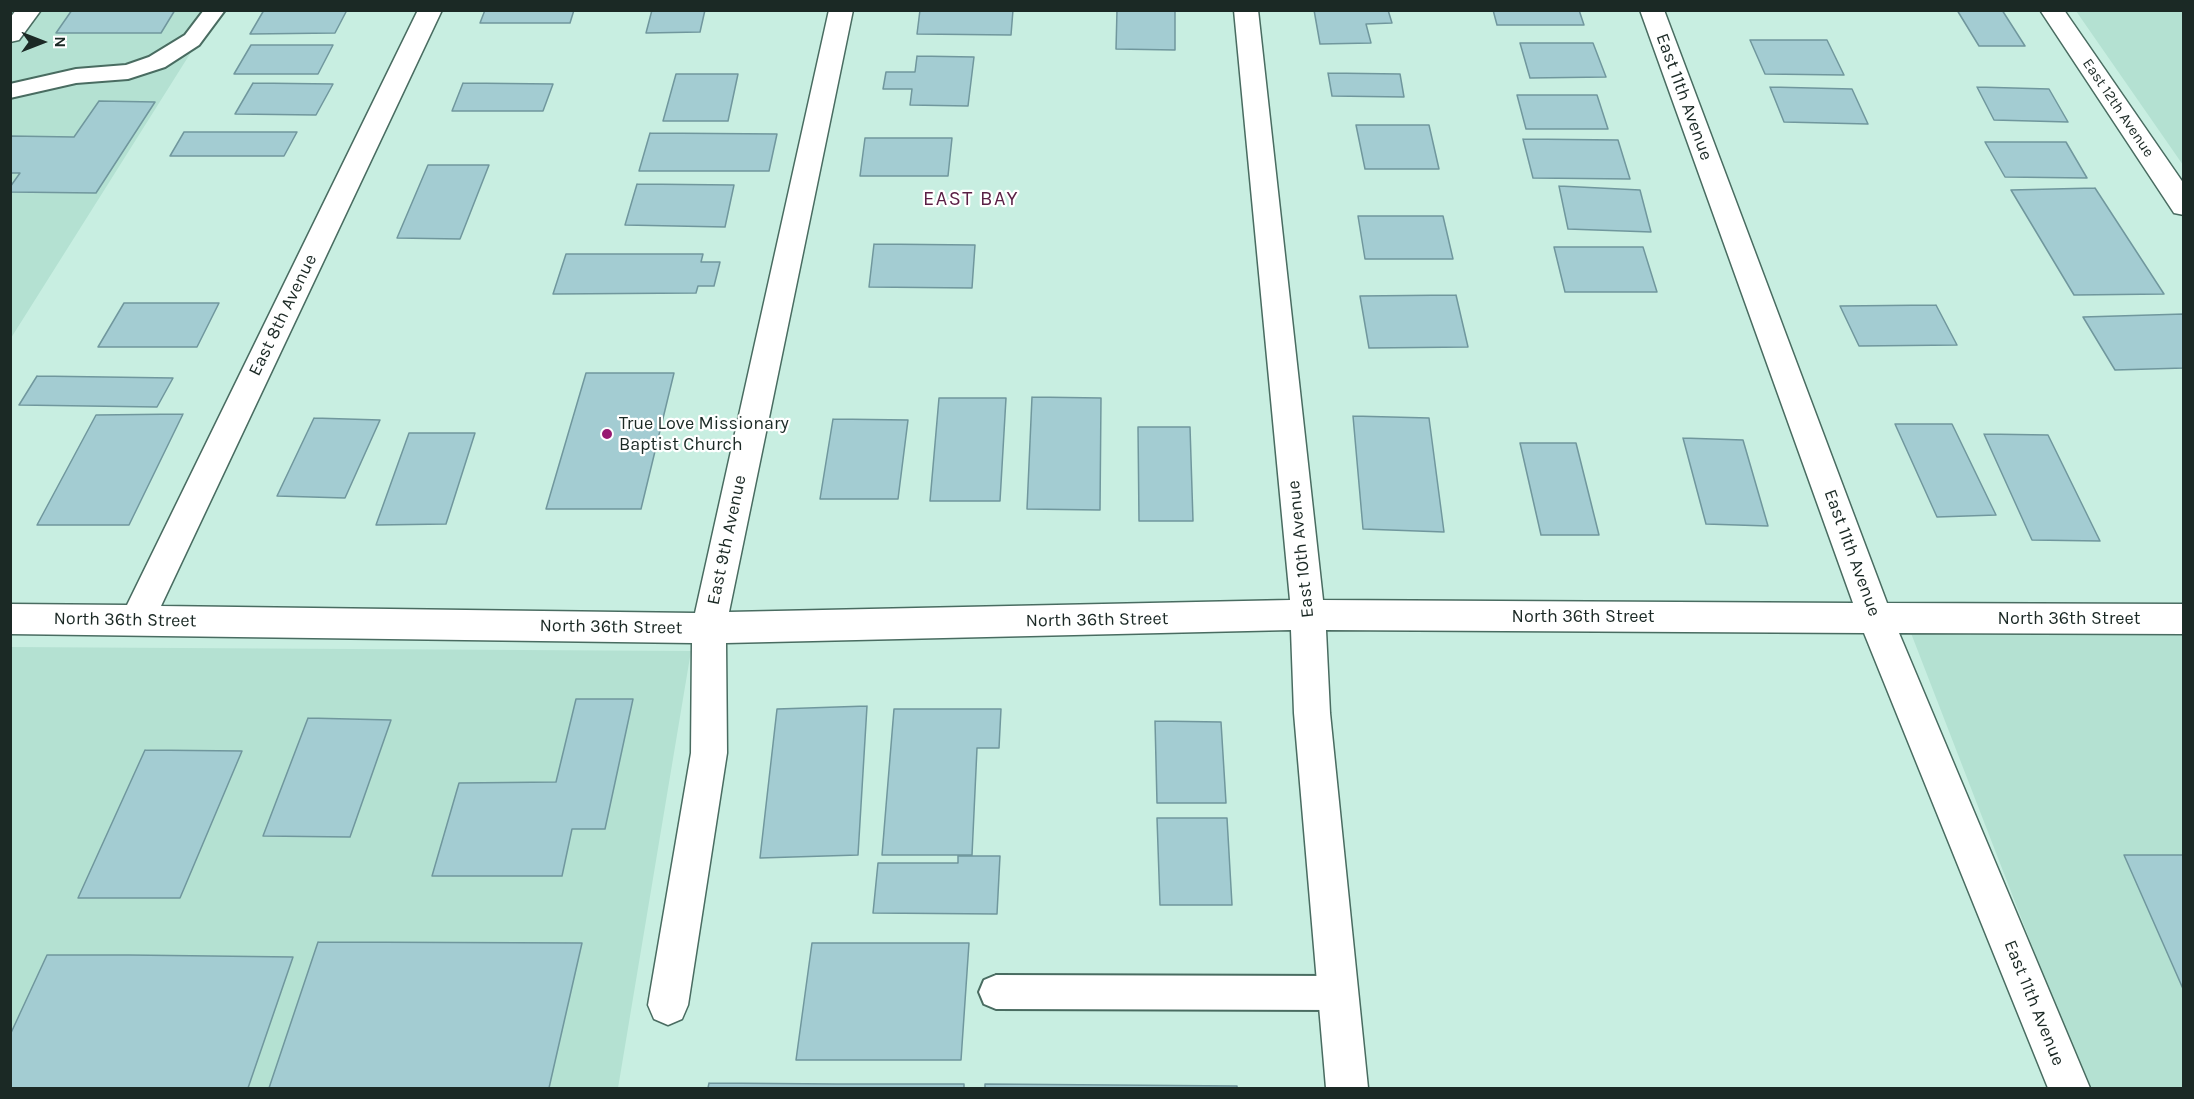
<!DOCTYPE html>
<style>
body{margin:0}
#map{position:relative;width:2194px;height:1099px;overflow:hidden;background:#c8eee1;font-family:Karla,sans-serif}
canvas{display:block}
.frame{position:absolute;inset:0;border:12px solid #1b2925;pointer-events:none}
.north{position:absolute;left:12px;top:12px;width:60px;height:60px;-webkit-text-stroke:4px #fff;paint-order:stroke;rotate:90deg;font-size:16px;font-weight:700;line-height:24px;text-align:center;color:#1b2925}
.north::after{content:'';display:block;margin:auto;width:21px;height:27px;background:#1b2925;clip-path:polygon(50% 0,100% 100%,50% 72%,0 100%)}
</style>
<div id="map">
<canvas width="2194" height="1099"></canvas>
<div class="frame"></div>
<div class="north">N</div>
</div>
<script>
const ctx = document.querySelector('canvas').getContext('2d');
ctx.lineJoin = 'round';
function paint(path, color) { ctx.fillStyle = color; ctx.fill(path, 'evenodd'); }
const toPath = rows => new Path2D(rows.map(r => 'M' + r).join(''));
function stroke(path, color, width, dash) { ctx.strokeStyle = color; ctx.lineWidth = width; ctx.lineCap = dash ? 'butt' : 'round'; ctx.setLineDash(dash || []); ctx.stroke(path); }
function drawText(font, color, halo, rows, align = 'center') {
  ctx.font = font + ' Karla,sans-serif'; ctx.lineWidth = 4.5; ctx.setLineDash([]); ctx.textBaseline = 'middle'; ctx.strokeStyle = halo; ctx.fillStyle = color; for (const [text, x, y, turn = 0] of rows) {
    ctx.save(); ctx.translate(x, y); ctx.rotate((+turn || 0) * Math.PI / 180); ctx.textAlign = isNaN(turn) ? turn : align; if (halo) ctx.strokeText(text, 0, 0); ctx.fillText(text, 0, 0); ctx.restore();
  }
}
const built = toPath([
 [11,11,217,11,11,338],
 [2076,11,2183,11,2183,165],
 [1909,628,2183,629,2183,1088,2087,1088],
 [10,647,691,651,618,1088,11,1088]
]);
const building = toPath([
 [72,10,175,10,161,33,56,33,72,10],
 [264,10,347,10,335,33,250,34,264,10],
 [485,10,574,10,570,23,480,23,485,10],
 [652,10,705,10,700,32,646,33,652,10],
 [920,10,1013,10,1011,35,917,34,920,10],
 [1117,10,1175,10,1175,50,1116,49,1117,10],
 [1314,10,1388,10,1392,23,1366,24,1371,43,1320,44,1314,10],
 [1493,10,1579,10,1584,25,1497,25,1493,10],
 [1957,10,2002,10,2025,46,1979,46,1957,10],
 [1750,40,1827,40,1844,75,1765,74,1750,40],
 [1520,43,1593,43,1606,77,1530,78,1520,43],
 [251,45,333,45,318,74,234,74,251,45],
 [917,56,974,57,968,106,910,105,912,89,883,89,886,72,915,72,917,56],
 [1328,73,1400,74,1404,97,1332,96,1328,73],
 [676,74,738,74,728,121,663,121,676,74],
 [253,83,333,84,316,115,235,114,253,83],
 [463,83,553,84,543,111,452,111,463,83],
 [1770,87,1852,89,1868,124,1784,122,1770,87],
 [1977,87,2049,89,2068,122,1994,120,1977,87],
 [1517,95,1597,95,1608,129,1526,129,1517,95],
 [99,101,155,102,96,193,10,192,10,187,20,173,10,173,10,136,74,137,99,101],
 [1356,125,1429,125,1439,169,1365,169,1356,125],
 [184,132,297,132,284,156,170,156,184,132],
 [650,133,777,134,769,171,639,171,650,133],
 [865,138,952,138,948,176,860,176,865,138],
 [1523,139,1618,140,1630,179,1533,178,1523,139],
 [1985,142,2066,142,2087,178,2005,177,1985,142],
 [428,165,489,165,460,239,397,238,428,165],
 [637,184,734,185,725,227,625,225,637,184],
 [1559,186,1640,190,1651,232,1568,229,1559,186],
 [2095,188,2164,294,2074,295,2011,190,2095,188],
 [1358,216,1443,216,1453,259,1365,259,1358,216],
 [874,244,975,245,972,288,869,287,874,244],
 [1554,247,1643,247,1657,292,1565,292,1554,247],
 [566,254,703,254,701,262,720,262,714,286,698,286,696,293,553,294,566,254],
 [1456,295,1468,347,1369,348,1360,296,1456,295],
 [124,303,219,303,197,347,98,347,124,303],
 [1936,305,1957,345,1859,346,1840,306,1936,305],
 [2184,314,2184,368,2115,370,2083,317,2184,314],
 [586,373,674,373,641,509,546,509,586,373],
 [37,376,173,378,157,407,19,405,37,376],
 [1032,397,1101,398,1100,510,1027,509,1032,397],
 [939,398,1006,398,1000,501,930,501,939,398],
 [183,414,129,525,37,525,96,415,183,414],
 [1353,416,1429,418,1444,532,1363,529,1353,416],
 [314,418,380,420,345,498,277,496,314,418],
 [833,419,908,420,898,499,820,499,833,419],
 [1895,424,1952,424,1996,515,1937,517,1895,424],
 [1138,427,1190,427,1193,521,1139,521,1138,427],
 [409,433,475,433,446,524,376,525,409,433],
 [1984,434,2048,435,2100,541,2032,540,1984,434],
 [1683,438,1743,440,1768,526,1706,524,1683,438],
 [1520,443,1576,443,1599,535,1541,535,1520,443],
 [576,699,633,699,605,829,572,829,562,876,432,876,459,783,556,782,576,699],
 [867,706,858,855,760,858,777,709,867,706],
 [894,709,1001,709,999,748,977,748,972,855,882,855,894,709],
 [308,718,391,720,350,837,263,836,308,718],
 [1155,721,1221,722,1226,803,1157,803,1155,721],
 [145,750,242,751,180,898,78,898,145,750],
 [1157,818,1227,818,1232,905,1160,905,1157,818],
 [2124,855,2184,855,2184,991,2124,855],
 [958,856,1000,856,997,914,873,913,878,863,958,863,958,856],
 [318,942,582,943,549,1088,269,1088,318,942],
 [812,943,969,943,961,1060,796,1060,812,943],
 [47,955,129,955,293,957,248,1088,10,1088,10,1035,47,955],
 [709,1083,836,1084,964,1084,964,1088,708,1088,709,1083],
 [985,1084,1237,1086,1237,1088,985,1088,985,1084]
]);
const lane = toPath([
 [204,10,225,10,199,45,165,67,128,79,76,83,10,98,10,84,76,69,126,65,149,57,185,35,204,10],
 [996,975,1338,976,1350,981,1355,993,1350,1005,1338,1010,996,1009,984,1004,979,992,984,980,996,975]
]);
const street = toPath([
 [418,10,442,10,161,606,695,613,829,10,853,10,729,612,1290,600,1234,10,1258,10,1323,600,1853,603,1640,10,1664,10,1887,603,2184,604,2184,634,1899,633,2090,1088,2048,1088,1864,633,1326,630,1330,713,1368,1088,1326,1088,1294,713,1291,630,726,643,727,753,688,1005,682,1019,668,1025,654,1019,648,1005,691,753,692,643,10,634,10,604,127,605,418,10],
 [2040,10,2064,10,2184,184,2184,215,2174,213,2040,10]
]);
const secondary = toPath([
 [16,10,41,10,19,40,10,42,10,18,16,10]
]);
const markers = [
 [607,434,6,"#971971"]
];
const farStreetnames = [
 ["East 12th Avenue",2118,108,56]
];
const streetNames = [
 ["East 11th Avenue",1684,97,70],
 ["East 8th Avenue",283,315,-64],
 ["East 9th Avenue",727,540,-78],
 ["East 10th Avenue",1301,549,-96],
 ["East 11th Avenue",1852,553,70],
 ["North 36th Street",1583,617],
 ["North 36th Street",2069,619],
 ["North 36th Street",125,620,1],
 ["North 36th Street",1097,620,-1],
 ["North 36th Street",611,627,1],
 ["East 11th Avenue",2034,1003,68]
];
const poiNames = [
 ["True Love Missionary",619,424],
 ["Baptist Church",619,445]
];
const neighbourhoodNames = [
 ["EAST BAY",971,199]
];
paint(built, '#b4e1d2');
paint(building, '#a3ccd2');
stroke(building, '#70979d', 1.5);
stroke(lane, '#496c61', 4);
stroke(street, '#496c61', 3);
stroke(secondary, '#496c61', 3);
paint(lane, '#fff');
paint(street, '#fff');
paint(secondary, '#fff');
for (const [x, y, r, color] of markers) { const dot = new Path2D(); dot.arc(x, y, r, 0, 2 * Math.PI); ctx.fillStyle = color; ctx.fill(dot); stroke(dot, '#fff', 2); }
drawText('15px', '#1b2925', '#fff', farStreetnames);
drawText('18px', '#1b2925', '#fff', streetNames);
drawText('18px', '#1b2925', '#fff', poiNames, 'left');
ctx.letterSpacing = '1.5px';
drawText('20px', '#5b2046', '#fff', neighbourhoodNames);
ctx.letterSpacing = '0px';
</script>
